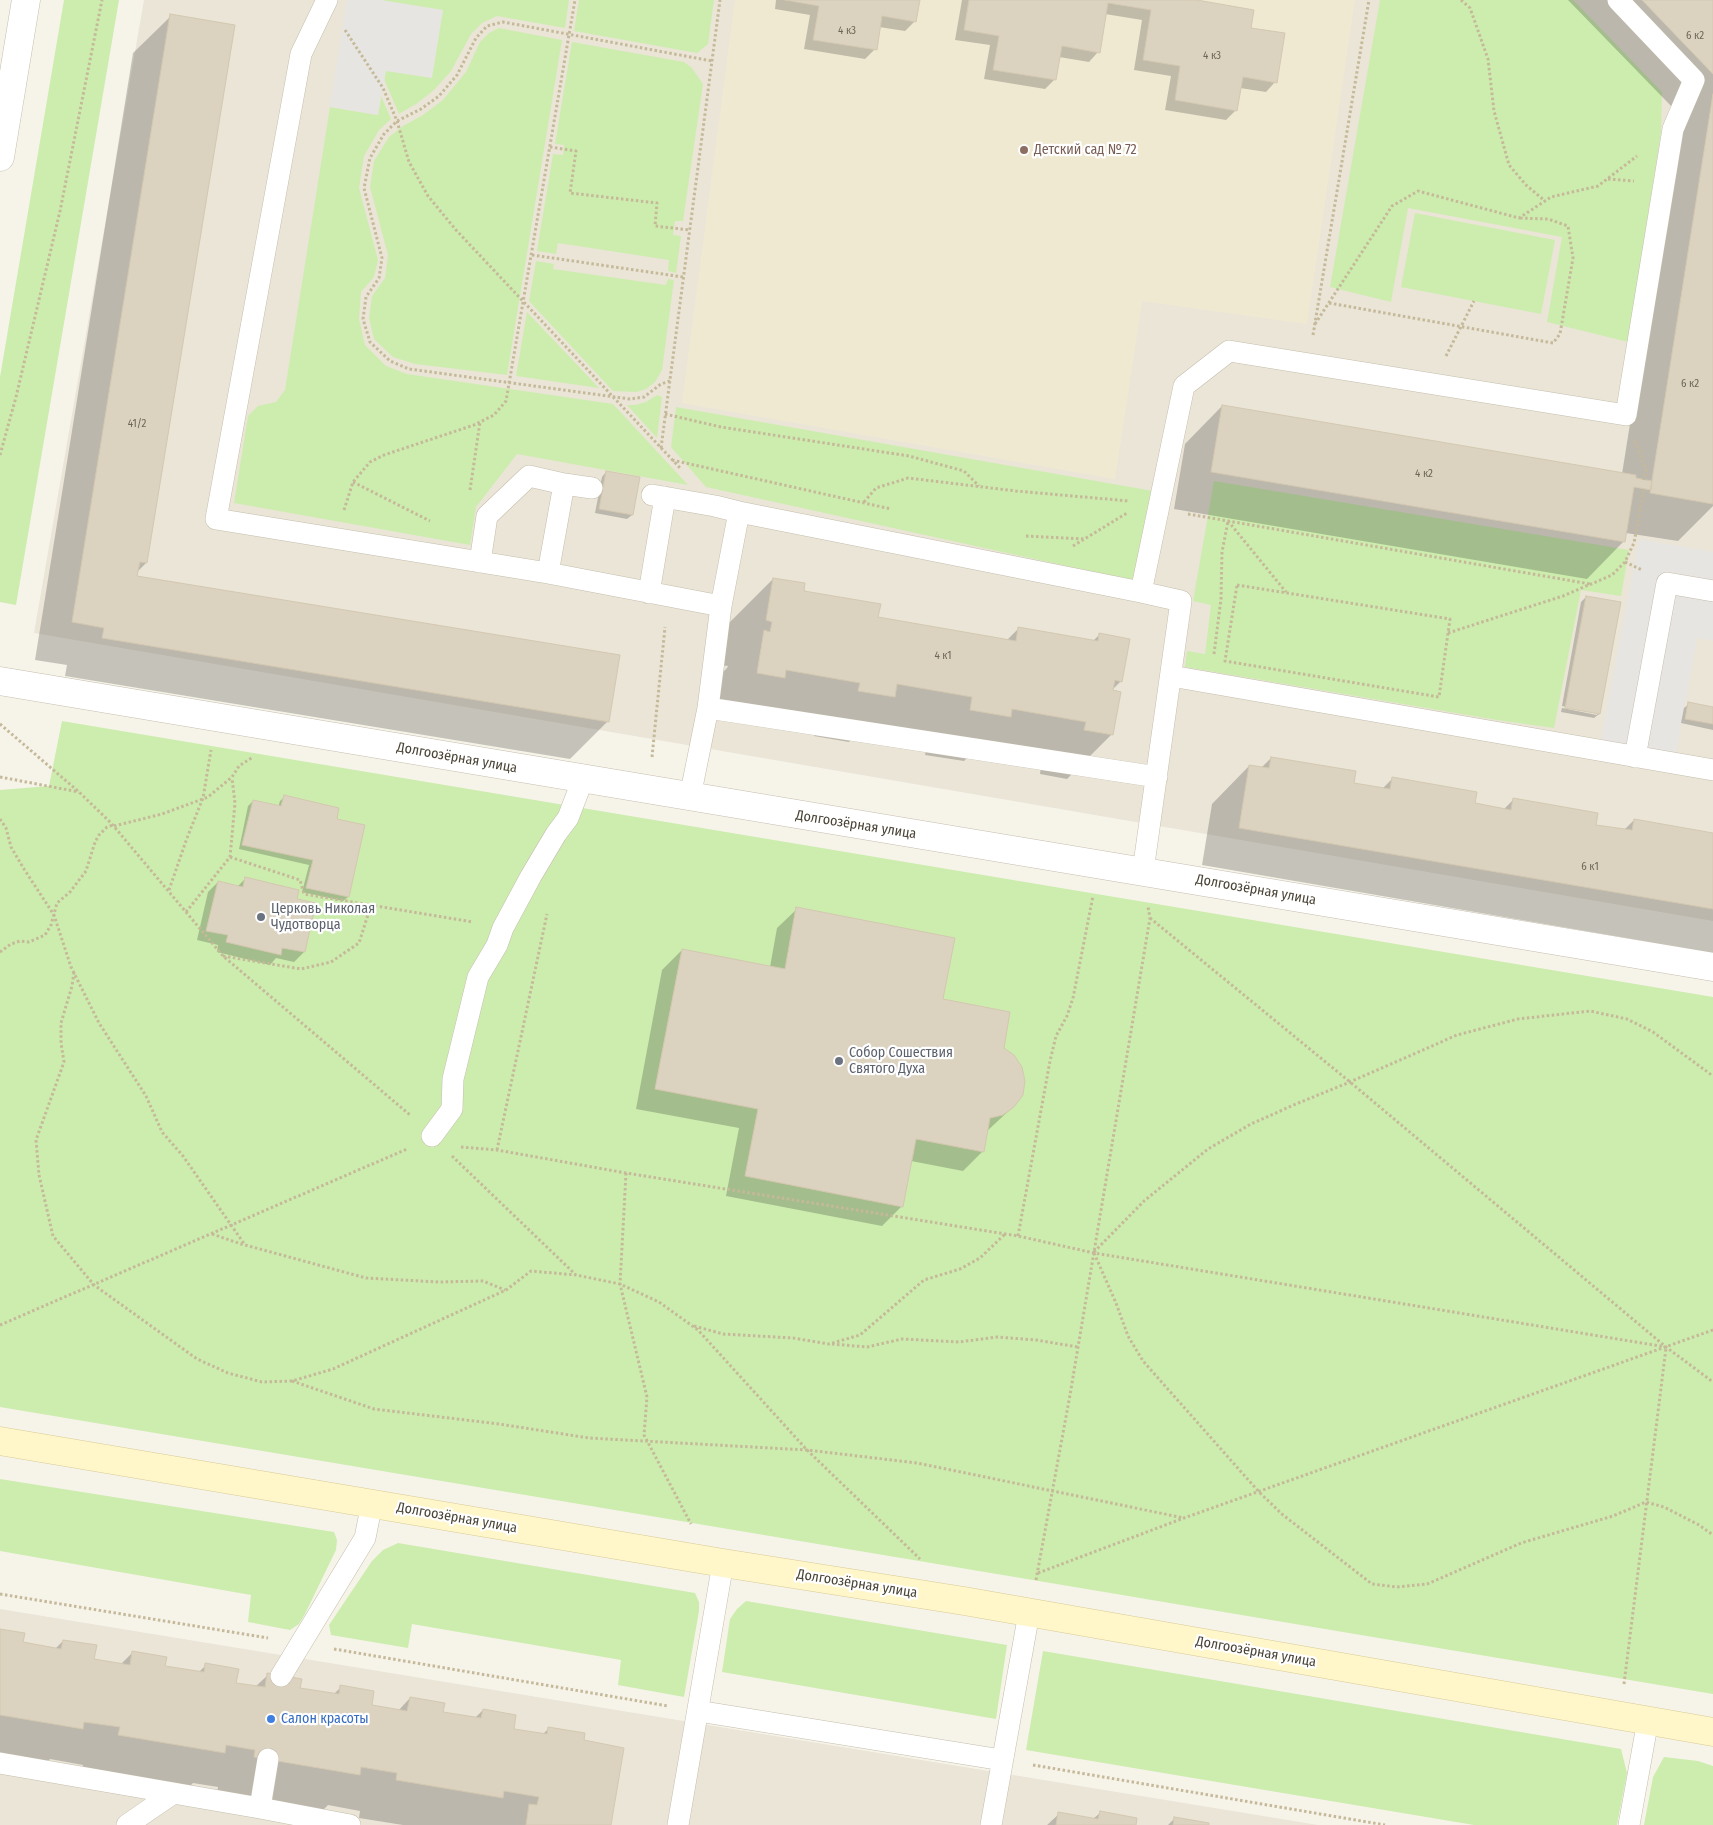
<!DOCTYPE html>
<meta charset="utf-8">
<style>
body{margin:0}
canvas{display:block;background:#f6f3e9}
</style>
<canvas width="1713" height="1825"></canvas>
<script>
const ctx = document.querySelector('canvas').getContext('2d');
ctx.lineJoin = 'round';
function paint(path, color) { ctx.fillStyle = color; ctx.fill(path, 'evenodd'); }
const toPath = rows => new Path2D(rows.map(r => 'M' + r).join(''));
function stroke(path, color, width, dash) { ctx.strokeStyle = color; ctx.lineWidth = width; ctx.lineCap = dash ? 'butt' : 'round'; ctx.setLineDash(dash || []); ctx.stroke(path); }
function drawText(font, color, halo, rows, align = 'center') {
  ctx.font = font + ' "Fira Sans Condensed",sans-serif'; ctx.lineWidth = 4.5; ctx.setLineDash([]); ctx.textBaseline = 'middle'; ctx.strokeStyle = halo; ctx.fillStyle = color; for (const [text, x, y, turn = 0] of rows) {
    ctx.save(); ctx.translate(x, y); ctx.rotate((+turn || 0) * Math.PI / 180); ctx.textAlign = isNaN(turn) ? turn : align; if (halo) ctx.strokeText(text, 0, 0); ctx.fillText(text, 0, 0); ctx.restore();
  }
}
const residential = toPath([
 [144,0,1713,0,1713,921,34,633],
 [0,1609,1318,1825,0,1825]
]);
const education = toPath([
 [735,0,1355,0,1307,324,1142,301,1115,479,682,403]
]);
const green = toPath([
 [64,0,119,0,16,605,0,602,0,377],
 [383,0,569,0,565,28,497,16,482,23,471,34,451,71,433,91,416,104,399,114,384,79,385,71],
 [579,0,714,0,708,44,697,53,574,31],
 [1380,0,1573,0,1662,92,1661,132,1628,342,1547,322,1562,237,1408,208,1391,302,1330,287],
 [499,28,562,40,507,375,415,364,393,357,374,339,369,318,372,296,385,278,388,255,370,187,374,161,389,137,403,126,423,115,443,100,466,72,480,42,489,33],
 [572,42,684,62,692,68,703,84,683,221,675,221,673,235,681,236,676,273,668,271,669,260,558,243,556,254,537,251,553,154,563,155,564,145,555,144],
 [381,96,391,119,379,130,364,156,359,188,378,260,374,277,361,292,359,319,365,345,386,366,407,374,613,404,688,485,517,454,476,507,470,545,234,503,248,416,258,406,276,402,285,390,330,107,378,115],
 [1415,213,1555,240,1541,314,1401,287],
 [536,261,554,264,553,269,666,285,668,279,674,280,662,370,655,382,646,389,637,392,613,391,529,301],
 [527,312,599,388,516,376],
 [657,395,662,397,657,438,627,405,635,405,646,402],
 [676,407,1153,491,1135,581,706,487,671,447],
 [1214,481,1629,550,1621,596,1581,590,1554,728,1497,720,1185,667,1187,651,1205,654,1211,605,1193,601],
 [62,721,1713,997,1713,1694,0,1407,0,790,49,786],
 [0,1479,334,1532,337,1540,336,1550,305,1614,299,1624,290,1630,248,1622,251,1595,0,1551],
 [398,1543,695,1593,699,1602,699,1611,684,1697,618,1685,621,1660,412,1624,408,1648,331,1635,329,1625,372,1561,383,1550],
 [746,1601,1007,1645,996,1719,722,1672,730,1619,737,1609],
 [1043,1651,1621,1749,1627,1773,1617,1825,1474,1825,1026,1750],
 [1664,1757,1698,1761,1713,1766,1713,1825,1644,1825,1653,1777]
]);
const parking = toPath([
 [347,0,381,0,443,10,432,78,386,71,378,115,330,107],
 [1639,539,1713,552,1713,641,1697,638,1676,754,1601,740]
]);
const shadow = toPath([
 [776,0,918,0,915,21,905,31,879,27,875,49,865,59,804,49,810,15,775,9],
 [962,0,1190,0,1250,29,1275,82,1266,92,1240,88,1236,110,1226,120,1165,110,1171,76,1134,70,1142,20,1105,14,1098,52,1089,62,1059,57,1055,79,1045,89,984,79,990,45,955,40],
 [1568,0,1713,0,1713,506,1678,541,1626,533,1624,541,1587,579,1174,509,1185,444,1222,406,1622,474,1679,116,1674,109],
 [171,16,146,563,137,572,136,577,608,721,570,759,65,676,67,665,35,660,133,53],
 [606,472,632,515,627,519,595,513,602,477],
 [773,579,877,618,1006,641,1019,628,1093,641,1099,635,1121,681,1111,691,1112,734,1067,779,1040,774,1041,767,971,754,964,761,925,755,928,742,860,730,849,742,814,736,815,728,712,718,719,676,727,668,728,666,721,665,728,624],
 [1586,597,1599,714,1594,718,1561,712,1562,708,1597,715,1597,712,1562,706,1581,602],
 [1689,704,1713,708,1713,730,1681,723,1684,708],
 [1271,758,1352,784,1382,789,1392,779,1473,805,1503,810,1514,799,1594,826,1624,830,1634,820,1713,834,1713,953,1202,865,1212,804,1249,766,1261,768],
 [285,796,335,820,348,897,343,901,302,892,309,865,239,849,248,806,253,801,278,807,280,801],
 [245,879,296,900,304,952,294,962,276,958,270,965,217,952,218,945,197,940,208,892,218,882,237,887],
 [797,909,941,1000,1002,1049,1014,1106,986,1132,982,1152,963,1171,911,1161,902,1206,882,1226,726,1196,739,1128,636,1109,662,970,682,950,770,967,777,928],
 [0,1631,22,1643,55,1649,63,1641,93,1660,120,1665,133,1652,164,1667,198,1673,206,1665,235,1684,255,1687,268,1675,299,1689,333,1695,341,1687,370,1706,398,1711,410,1698,441,1713,475,1718,483,1710,513,1730,542,1735,549,1728,583,1741,610,1825,403,1825,359,1818,360,1811,328,1805,321,1812,217,1794,218,1787,193,1783,187,1789,82,1772,83,1765,50,1759,44,1766,0,1758],
 [1100,1813,1134,1825,1047,1825,1059,1814,1093,1819],
 [1174,1819,1207,1825,1168,1825]
]);
const building = toPath([
 [785,0,920,0,916,22,882,16,877,50,813,40,819,6,785,0],
 [969,0,1197,0,1254,10,1251,28,1285,33,1277,83,1243,77,1237,111,1175,100,1180,66,1143,60,1151,10,1108,3,1100,53,1062,46,1056,80,993,70,999,36,964,30,969,0],
 [1642,0,1713,0,1713,74,1711,72,1642,0],
 [170,14,235,25,147,563,140,562,137,576,620,655,609,722,102,638,104,628,72,622,170,14],
 [1713,94,1713,504,1650,493,1713,94],
 [1222,405,1636,475,1636,478,1652,481,1651,490,1634,487,1625,542,1211,472,1222,405],
 [606,471,640,477,633,515,599,509,606,471],
 [773,578,805,583,804,591,881,604,878,617,1016,641,1018,627,1098,641,1099,633,1130,639,1122,682,1115,680,1113,690,1121,692,1113,735,1084,730,1086,722,1012,709,1011,717,970,710,972,697,897,684,895,697,858,691,860,683,786,670,785,678,757,673,764,630,770,632,772,622,766,620,773,578],
 [1586,596,1621,602,1600,714,1565,708,1586,596],
 [1688,702,1713,707,1713,724,1685,719,1688,702],
 [1271,757,1356,771,1354,783,1390,789,1392,777,1477,792,1475,803,1511,810,1513,798,1598,813,1596,825,1632,830,1634,819,1713,833,1713,909,1239,828,1249,765,1269,768,1271,757],
 [284,795,339,808,337,819,365,825,349,897,306,888,313,860,242,845,253,800,281,806,284,795],
 [245,877,299,890,297,899,316,903,305,952,282,948,281,955,226,942,228,935,206,931,218,881,243,887,245,877],
 [796,907,955,938,943,999,1010,1012,1004,1048,1014,1055,1022,1067,1025,1081,1023,1095,1014,1107,1003,1115,990,1118,984,1152,916,1139,903,1207,745,1176,758,1109,655,1089,682,949,785,969,796,907],
 [0,1629,25,1633,23,1642,61,1649,63,1640,97,1645,94,1659,130,1665,132,1651,167,1657,165,1666,204,1672,205,1663,239,1669,236,1683,265,1687,267,1673,302,1679,300,1688,339,1694,340,1685,374,1691,372,1705,407,1711,410,1697,445,1703,443,1712,481,1718,483,1709,516,1715,514,1729,547,1734,548,1727,585,1733,584,1740,624,1748,611,1825,526,1825,529,1804,537,1805,539,1797,504,1791,503,1798,396,1780,397,1773,361,1767,360,1775,254,1757,255,1750,226,1745,225,1753,118,1735,120,1727,84,1722,83,1729,0,1715,0,1629],
 [1100,1811,1137,1818,1136,1825,1056,1825,1058,1812,1098,1819,1100,1811],
 [1174,1817,1209,1823,1209,1825,1173,1825,1174,1817]
]);
const path = toPath([
 [1461,0,1470,8,1488,59,1494,111,1509,165,1526,185,1545,201],
 [345,30,383,88,397,121,409,162,428,196,456,230,681,469],
 [550,147,576,151,570,193,657,203,655,226,690,230],
 [1608,179,1634,181],
 [532,255,683,277],
 [1329,303,1553,343,1560,334,1573,258,1568,226,1548,219,1519,218],
 [1315,324,1392,206,1418,191,1519,218,1551,197,1598,186,1637,156],
 [1313,335,1369,0],
 [1446,356,1474,301],
 [670,381,661,384,644,397,630,399,409,369,390,361,370,342,363,319,366,297,379,278,382,258,364,188,370,158,384,134,397,121,421,109,439,96,457,75,476,38,487,26,503,22,712,61],
 [665,414,721,427,909,456,964,471,979,486],
 [1635,441,1646,470,1644,480],
 [661,448,720,0],
 [0,455,16,397,60,211,102,0],
 [672,460,891,509],
 [353,482,430,521],
 [470,490,480,422],
 [864,502,876,488,908,478,1016,491,1129,501],
 [344,510,353,482,370,462,384,455,474,425,494,415,506,401,575,0],
 [1188,514,1590,584],
 [1228,521,1286,592],
 [1026,536,1085,539],
 [1073,546,1127,513],
 [1625,562,1642,570],
 [1237,585,1450,619,1439,697,1225,661,1237,585],
 [1448,633,1563,596,1612,575,1625,562,1634,543,1644,489],
 [1214,654,1221,599,1222,552,1228,521],
 [0,724,79,792,111,823,223,956,410,1115],
 [652,757,665,627],
 [0,777,79,792],
 [0,819,6,828,11,847,24,869,54,915,71,967,99,1023,146,1096,162,1132,183,1156,245,1245,366,1278,439,1282,483,1281,505,1290],
 [114,826,162,814,208,797,232,777,239,766,253,757],
 [230,857,300,880,304,894,473,922],
 [169,890,187,838,203,798,211,750],
 [186,912,230,857,235,803,232,778],
 [1150,918,1350,1082,1666,1347,1713,1382],
 [0,952,11,944,20,941,29,942,45,935,51,925,57,903,70,892,86,871,95,842,99,835,107,827,113,825],
 [223,956,301,969,331,962,359,943,371,905],
 [74,972,72,986,61,1023,61,1043,64,1062,36,1140,39,1175,53,1236,94,1285,197,1359,228,1373,262,1382,292,1381,333,1369,506,1290,531,1271,576,1275,620,1284,659,1302,698,1330,807,1450,920,1559],
 [461,1147,497,1150,626,1173,1018,1236,1094,1253,1666,1347],
 [497,1150,547,914],
 [452,1156,576,1275],
 [626,1173,620,1284,647,1397,644,1435,691,1524],
 [212,1234,244,1245],
 [1018,1236,1050,1061,1056,1036,1067,1016,1073,998,1093,896],
 [1094,1252,1144,1201,1208,1149,1251,1124,1296,1104,1350,1082,1457,1035,1518,1019,1590,1011,1627,1019,1653,1032,1713,1076],
 [1094,1253,1116,1303,1128,1336,1143,1361,1259,1492,1283,1515,1372,1584,1397,1587,1427,1584,1521,1543,1613,1516,1646,1502,1664,1507,1699,1525,1713,1535],
 [0,1325,407,1149],
 [694,1326,723,1334,793,1338,829,1344,860,1335,924,1280,960,1269,980,1258,1005,1234],
 [832,1344,867,1347,902,1339,959,1342,997,1337,1036,1340,1078,1347],
 [292,1381,374,1409,499,1424,589,1438,807,1450,917,1463,1184,1518],
 [1038,1573,1184,1518,1713,1330],
 [1036,1580,1070,1395,1150,918,1148,907],
 [0,1594,268,1638],
 [334,1649,668,1706],
 [1624,1684,1666,1348],
 [1033,1765,1385,1825]
]);
const service = toPath([
 [327,0,301,54,216,519,548,573,721,606],
 [652,495,715,506,739,512],
 [480,562,487,516,529,476,564,484],
 [548,573,564,484,592,488],
 [1141,592,1184,386,1229,351,1626,415,1673,129,1694,80,1618,0],
 [649,593,665,497],
 [1171,676,1713,770],
 [708,708,1157,777],
 [1635,757,1667,583,1713,591],
 [690,797,708,708,721,606,739,512,1141,592,1181,601,1143,871],
 [432,1136,452,1109,453,1079,478,977,497,945,503,928,531,876,556,834,568,818,583,779],
 [281,1676,365,1538,372,1503],
 [698,1711,1002,1760],
 [0,1763,260,1808,350,1825],
 [260,1808,268,1759],
 [127,1825,172,1794],
 [678,1825,723,1563],
 [991,1825,1029,1613],
 [1629,1825,1648,1720]
]);
const minor = toPath([
 [0,681,1713,967]
]);
const tertiary = toPath([
 [0,157,26,0]
]);
const secondary = toPath([
 [0,1441,723,1563,964,1601,1713,1732]
]);
const markers = [
 [1024,150,5,"#8d6e63"],
 [261,917,5,"#6b7280"],
 [839,1061,5,"#6b7280"],
 [271,1719,5,"#3f7fe0"]
];
const numberNames = [
 ["4 к3",847,31],
 ["6 к2",1695,36],
 ["4 к3",1212,56],
 ["6 к2",1690,384],
 ["41/2",137,424],
 ["4 к2",1424,474],
 ["4 к1",943,656],
 ["6 к1",1590,867]
];
const educationNames = [
 ["Детский сад № 72",1034,150]
];
const streetNames = [
 ["Долгоозёрная улица",457,758,10],
 ["Долгоозёрная улица",856,825,9],
 ["Долгоозёрная улица",1256,890,10],
 ["Долгоозёрная улица",457,1518,10],
 ["Долгоозёрная улица",857,1584,9],
 ["Долгоозёрная улица",1256,1652,10]
];
const worshipNames = [
 ["Церковь Николая",271,909],
 ["Чудотворца",271,925],
 ["Собор Сошествия",849,1053],
 ["Святого Духа",849,1069]
];
const shopNames = [
 ["Салон красоты",281,1719]
];
paint(residential, '#eae5d7');
paint(education, '#f0e9d2');
paint(green, '#cdedaf');
paint(parking, '#e7e5e1');
paint(shadow, '#0003');
paint(building, '#dbd2c0');
stroke(building, '#d4c8b0', 1);
stroke(service, '#c5bead', 22);
stroke(minor, '#c5bead', 29);
stroke(tertiary, '#c5bead', 29);
stroke(secondary, '#d9cb95', 29);
stroke(path, '#c5b99a', 3, [2.5, 2.5]);
stroke(service, '#fff', 21);
stroke(minor, '#fff', 28);
stroke(tertiary, '#fff', 28);
stroke(secondary, '#fff6c9', 28);
for (const [x, y, r, color] of markers) { const dot = new Path2D(); dot.arc(x, y, r, 0, 2 * Math.PI); ctx.fillStyle = color; ctx.fill(dot); stroke(dot, '#fff', 2); }
drawText('11px', '#6e6858', null, numberNames);
drawText('14px', '#785e54', '#fff', educationNames, 'left');
drawText('14px', '#4a4436', '#fff', streetNames);
drawText('14px', '#5b616d', '#fff', worshipNames, 'left');
drawText('14px', '#366cbe', '#fff', shopNames, 'left');
</script>
